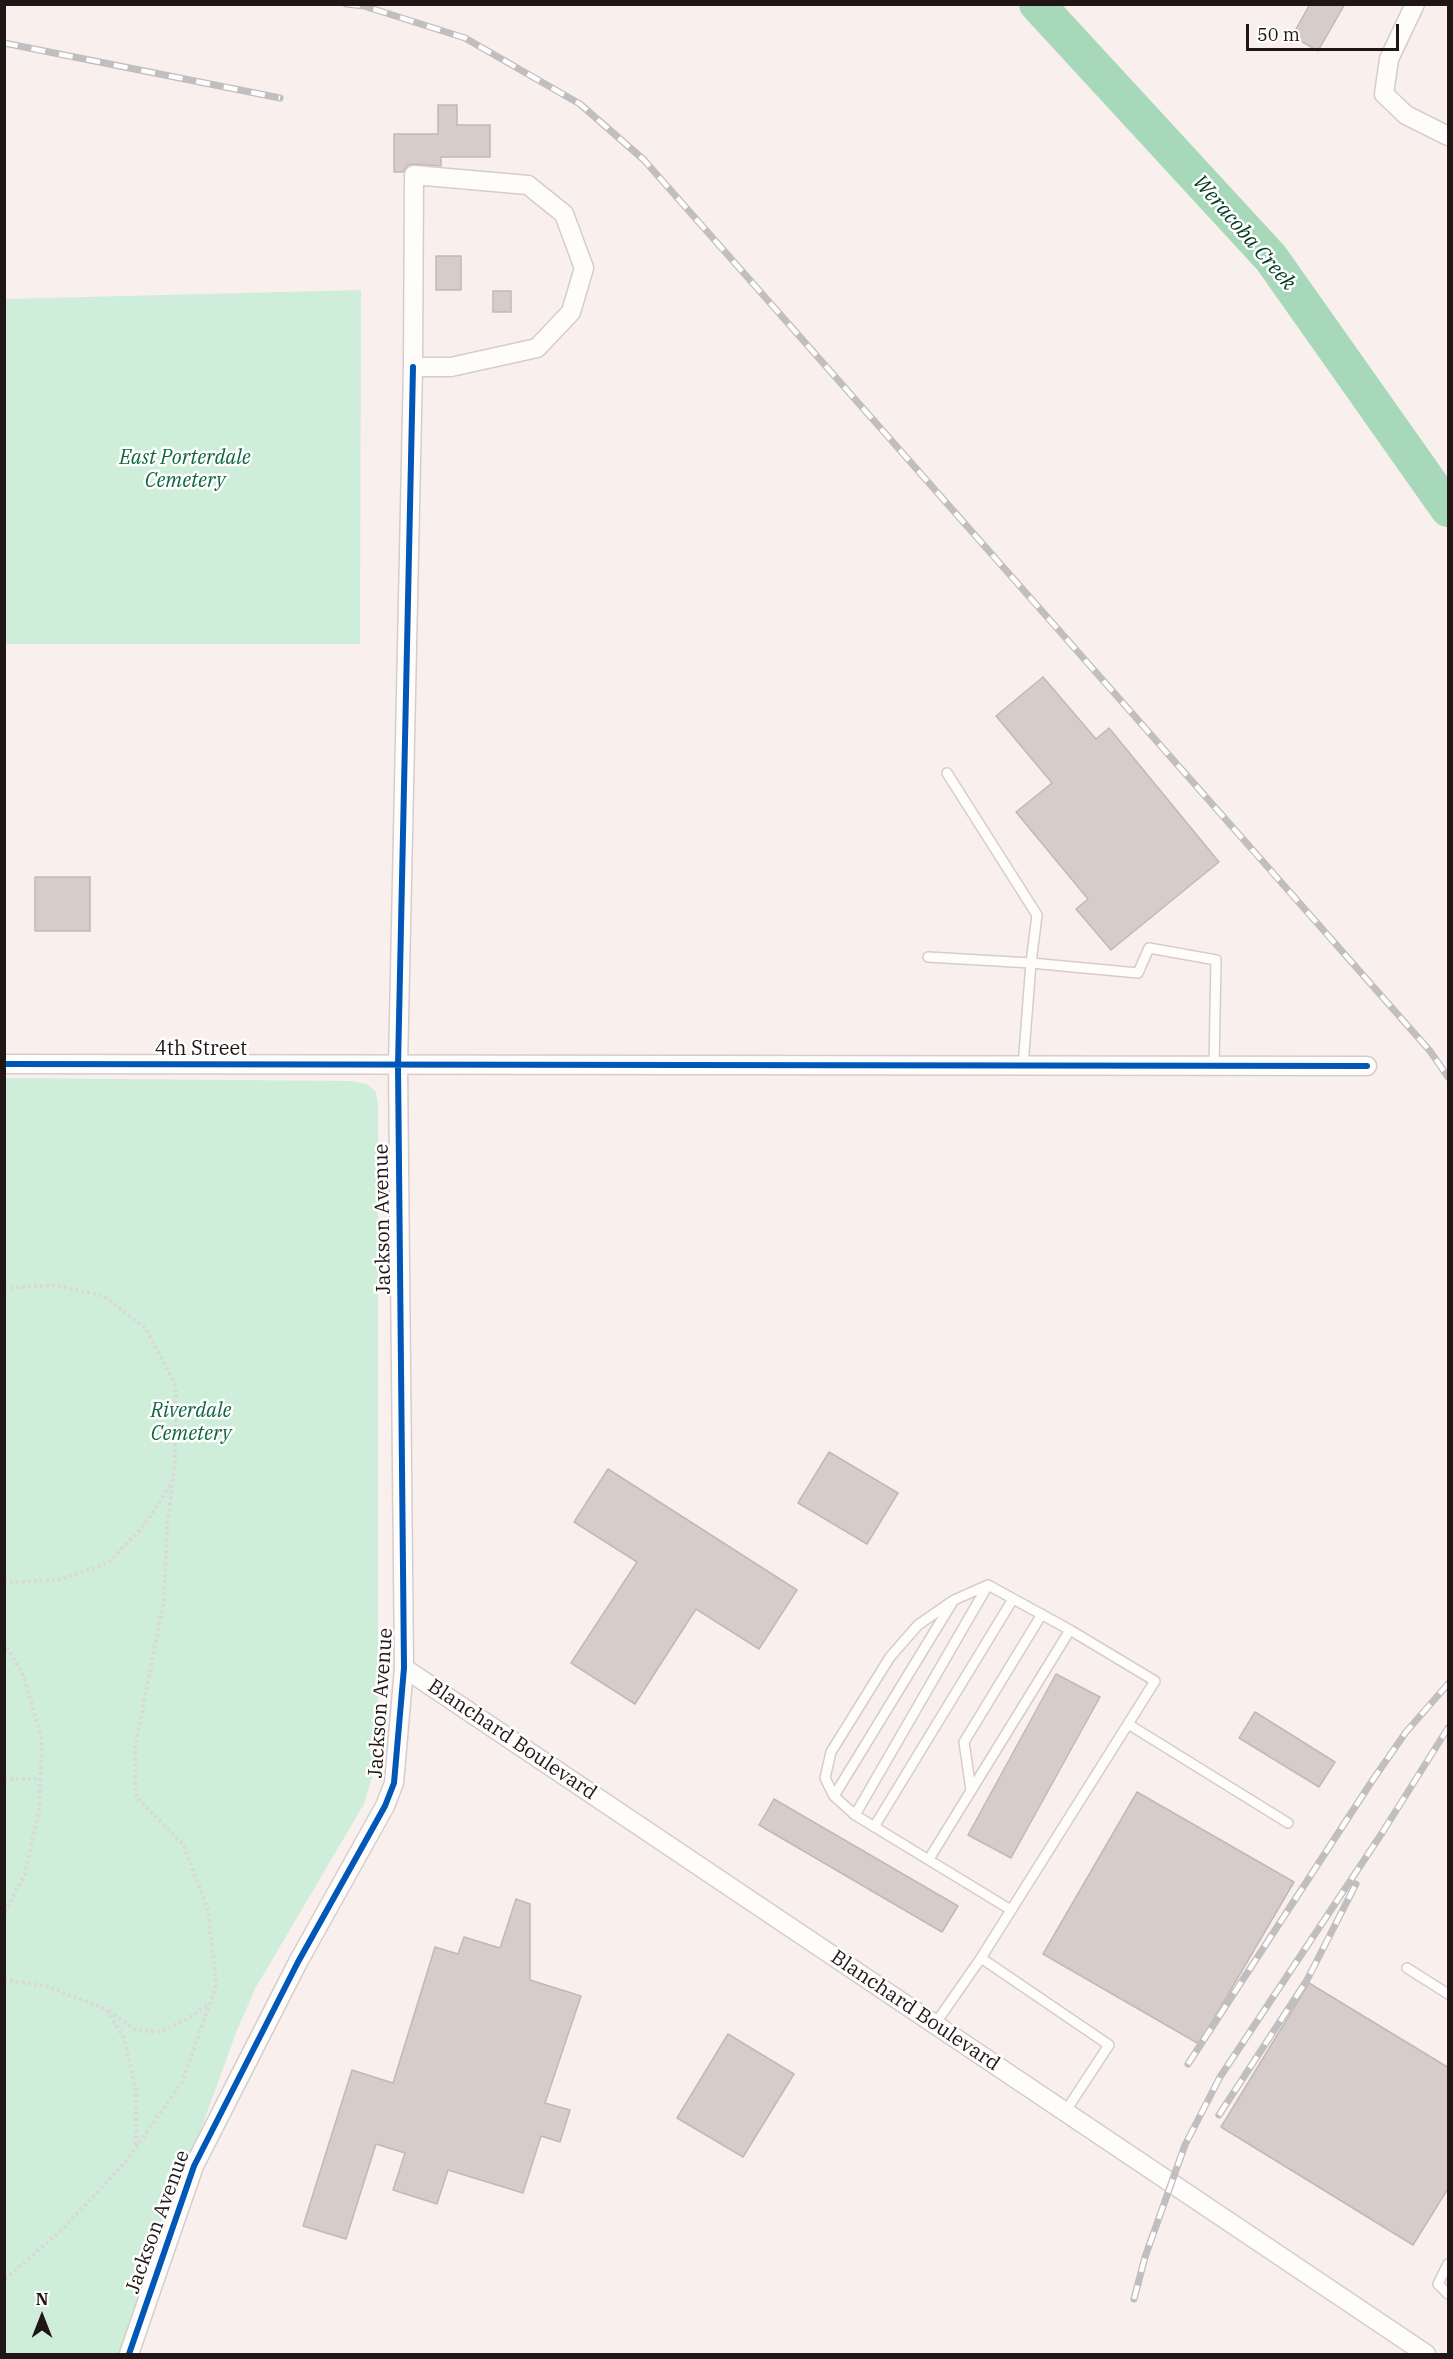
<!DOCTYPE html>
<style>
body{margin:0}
#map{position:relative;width:1453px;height:2359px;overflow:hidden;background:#f9f0ee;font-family:"IBM Plex Serif",serif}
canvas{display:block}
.frame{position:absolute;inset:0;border:6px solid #201615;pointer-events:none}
.north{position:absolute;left:12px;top:2287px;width:60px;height:60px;-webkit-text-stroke:4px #fefefe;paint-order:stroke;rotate:0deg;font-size:16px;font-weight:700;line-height:24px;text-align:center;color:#201615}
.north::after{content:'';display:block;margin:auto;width:21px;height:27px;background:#201615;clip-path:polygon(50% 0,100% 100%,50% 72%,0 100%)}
.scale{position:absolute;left:1246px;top:24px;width:153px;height:27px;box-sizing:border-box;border:3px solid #201615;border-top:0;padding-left:8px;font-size:18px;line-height:21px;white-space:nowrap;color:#201615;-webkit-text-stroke:4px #fefefe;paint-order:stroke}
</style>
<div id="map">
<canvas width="1453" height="2359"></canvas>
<div class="frame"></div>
<div class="north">N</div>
<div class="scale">50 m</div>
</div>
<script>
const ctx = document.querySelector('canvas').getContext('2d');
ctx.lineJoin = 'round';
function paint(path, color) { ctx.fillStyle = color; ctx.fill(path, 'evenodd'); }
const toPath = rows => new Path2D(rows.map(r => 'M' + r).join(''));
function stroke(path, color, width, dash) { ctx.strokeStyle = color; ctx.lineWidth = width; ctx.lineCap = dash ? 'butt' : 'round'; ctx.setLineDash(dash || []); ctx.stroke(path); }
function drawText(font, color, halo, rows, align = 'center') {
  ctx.font = font + ' "IBM Plex Serif",serif'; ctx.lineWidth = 5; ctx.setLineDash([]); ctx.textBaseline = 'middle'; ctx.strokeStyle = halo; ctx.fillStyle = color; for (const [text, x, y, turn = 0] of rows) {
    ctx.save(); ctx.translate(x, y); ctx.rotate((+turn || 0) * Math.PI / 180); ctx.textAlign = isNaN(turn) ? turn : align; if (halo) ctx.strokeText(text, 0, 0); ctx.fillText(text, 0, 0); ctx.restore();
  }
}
const green = toPath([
 [361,290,360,644,5,644,5,299],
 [5,1078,351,1081,367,1084,376,1092,378,1105,378,1740,373,1774,364,1804,255,1989,236,2033,119,2354,5,2354]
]);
const river = toPath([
 [1037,4,1271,258,1448,509]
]);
const building = toPath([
 [1310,4,1345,4,1318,51,1292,36,1310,4],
 [438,105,457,105,457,125,490,125,490,157,441,157,441,166,414,164,408,165,403,172,394,172,394,134,438,134,438,105],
 [436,256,461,256,461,290,436,290,436,256],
 [493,291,511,291,511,312,493,312,493,291],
 [1043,677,1096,739,1109,728,1219,862,1111,950,1076,909,1088,899,1016,812,1052,783,996,716,1043,677],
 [35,877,90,877,90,931,35,931,35,877],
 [829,1452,898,1493,867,1544,798,1503,829,1452],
 [608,1469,797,1590,759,1649,696,1609,635,1704,571,1663,637,1562,574,1522,608,1469],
 [1056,1674,1100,1697,1011,1858,968,1835,1056,1674],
 [1255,1712,1335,1762,1319,1787,1239,1738,1255,1712],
 [1137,1792,1294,1882,1199,2044,1043,1954,1137,1792],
 [774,1799,958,1906,942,1932,759,1825,774,1799],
 [516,1899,530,1904,530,1980,581,1996,545,2103,570,2110,560,2142,541,2136,523,2193,448,2170,437,2204,393,2190,405,2153,376,2144,346,2239,303,2226,352,2070,393,2083,435,1947,458,1954,464,1937,500,1948,516,1899],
 [1309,1983,1449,2068,1449,2187,1413,2245,1221,2127,1309,1983],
 [728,2034,794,2074,743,2157,677,2118,728,2034]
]);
const path = toPath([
 [4,1288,55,1285,104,1296,146,1329,176,1386,175,1463,167,1529,164,1600,135,1747,136,1797,183,1844,208,1910,216,1986,182,2082,128,2159,64,2228,4,2280],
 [4,1580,14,1582,58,1580,108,1563,144,1525,172,1483],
 [4,1642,24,1677,42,1741,39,1810,25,1874,4,1914],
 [4,1779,40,1779],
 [4,1980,46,1986,106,2009,124,2038,136,2090,136,2147],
 [109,2011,136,2030,159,2032,186,2020,209,2004]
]);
const service = toPath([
 [947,773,1037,915,1031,963,1138,973,1149,948,1216,960,1214,1066],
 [928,957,1031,963,1023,1066],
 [1128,1724,1288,1823],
 [971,1790,964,1742,1042,1614],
 [834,1796,952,1603],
 [855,1815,988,1585],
 [874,1827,1013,1599],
 [929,1859,1070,1630],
 [981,1958,1155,1681,1070,1630,988,1585,954,1600,918,1625,890,1657,831,1752,825,1778,834,1796,855,1815,1011,1910],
 [1407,1968,1448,1994],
 [935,2024,981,1958,1109,2045,1065,2112],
 [1448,2264,1438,2284,1448,2294]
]);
const minor = toPath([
 [1415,4,1389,59,1384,94,1406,115,1448,136],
 [414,175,528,185,564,214,584,268,571,312,537,348,451,367,413,367,414,175],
 [4,1064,1367,1066],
 [404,1668,1426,2354],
 [129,2354,194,2166,298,1962,385,1806,394,1783,404,1668,398,1066,413,367]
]);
const rail = toPath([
 [346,4,364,6,465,38,580,104,644,160,1430,1051,1448,1077],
 [4,43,280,98],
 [1188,2064,1372,1781,1406,1732,1448,1684],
 [1219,2115,1307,1980,1356,1884],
 [1134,2299,1145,2257,1185,2145,1220,2077,1382,1833,1448,1728]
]);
const cycleway = toPath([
 [4,1064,1367,1066],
 [129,2354,194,2166,298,1962,385,1806,394,1783,404,1668,398,1066,413,367]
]);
const parkNames = [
 ["East Porterdale",185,458],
 ["Cemetery",185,481],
 ["Riverdale",191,1411],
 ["Cemetery",191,1434]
];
const streetNames = [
 ["4th Street",201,1049],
 ["Jackson Avenue",383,1219,-91],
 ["Jackson Avenue",381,1703,-86],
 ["Blanchard Boulevard",512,1740,34],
 ["Blanchard Boulevard",915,2011,34],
 ["Jackson Avenue",158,2222,-70]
];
const waterNames = [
 ["Weracoba Creek",1244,233,49]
];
paint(green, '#cfeed9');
stroke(river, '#a7d8ba', 36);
paint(building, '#d6cdcb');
stroke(building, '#c2b9b7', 1.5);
stroke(service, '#d6cccb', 12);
stroke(minor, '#d6cccb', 21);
stroke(path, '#dbd8d8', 4, [3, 3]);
stroke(service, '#fefdfc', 9);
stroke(minor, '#fefdfc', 18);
stroke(rail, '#c0bebe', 7);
stroke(rail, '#fefefe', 4.5, [14]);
stroke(cycleway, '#0057b8', 6);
drawText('italic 20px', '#0e6540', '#fefefe', parkNames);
drawText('20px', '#201615', '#fefefe', streetNames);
drawText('italic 21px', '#003c23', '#fefefe', waterNames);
</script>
